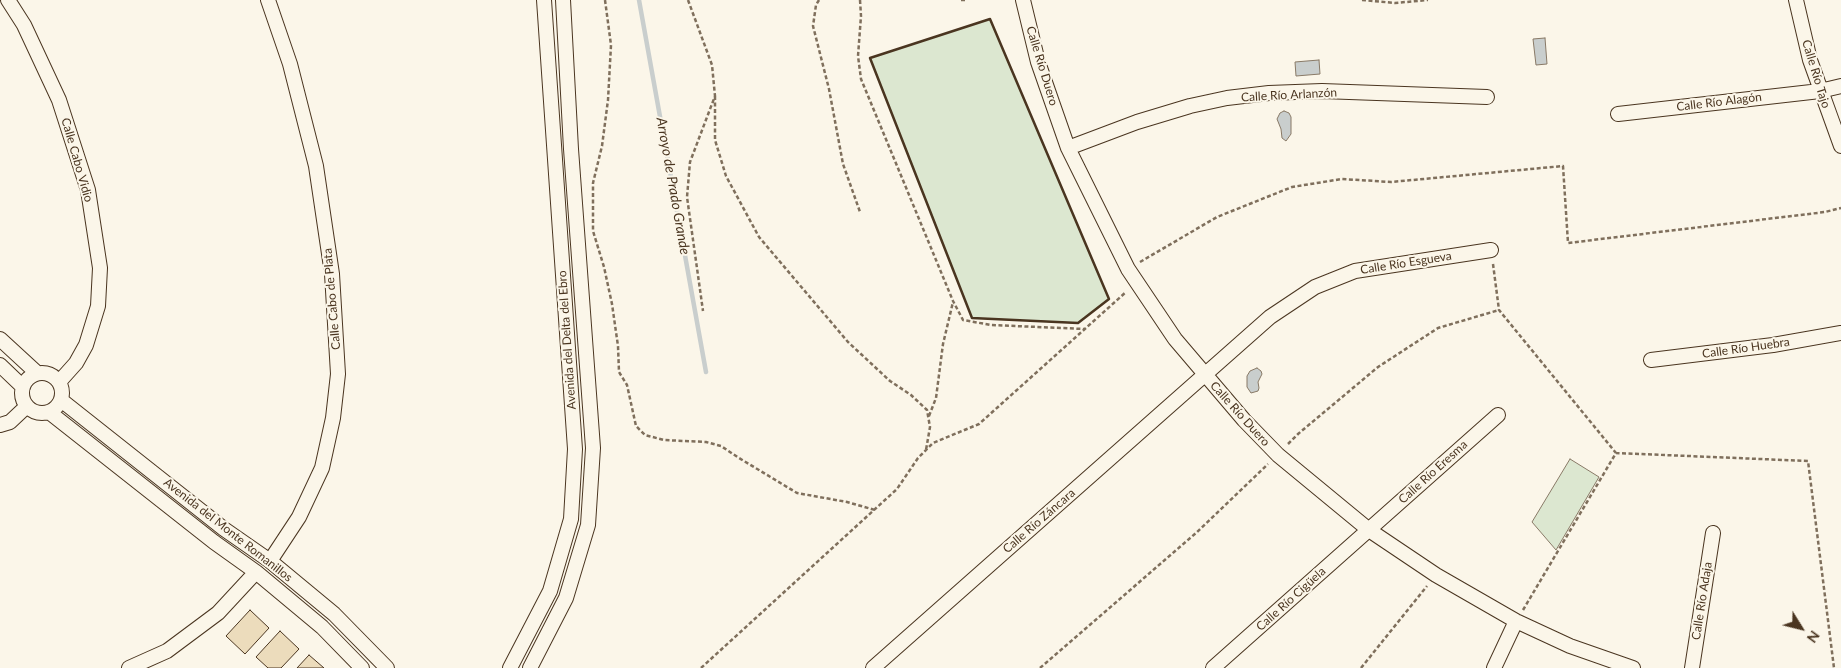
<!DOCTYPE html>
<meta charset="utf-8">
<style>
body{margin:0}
#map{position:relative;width:1841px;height:668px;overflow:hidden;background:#fbf6e9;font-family:Lato,sans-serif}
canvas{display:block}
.north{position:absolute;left:1776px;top:603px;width:50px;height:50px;-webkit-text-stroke:4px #fbf6e9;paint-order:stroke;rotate:126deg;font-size:14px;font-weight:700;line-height:20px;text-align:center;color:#4a3520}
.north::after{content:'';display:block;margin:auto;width:18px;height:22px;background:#4a3520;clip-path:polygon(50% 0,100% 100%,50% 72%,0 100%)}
</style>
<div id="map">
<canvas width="1841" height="668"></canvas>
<div class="north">N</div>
</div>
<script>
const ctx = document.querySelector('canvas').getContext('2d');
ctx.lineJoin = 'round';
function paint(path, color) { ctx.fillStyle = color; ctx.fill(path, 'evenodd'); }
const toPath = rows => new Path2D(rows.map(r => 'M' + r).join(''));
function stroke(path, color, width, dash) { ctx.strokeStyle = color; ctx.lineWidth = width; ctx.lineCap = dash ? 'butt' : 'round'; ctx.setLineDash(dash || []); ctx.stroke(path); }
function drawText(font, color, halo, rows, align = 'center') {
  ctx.font = font + ' Lato,sans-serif'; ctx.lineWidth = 4; ctx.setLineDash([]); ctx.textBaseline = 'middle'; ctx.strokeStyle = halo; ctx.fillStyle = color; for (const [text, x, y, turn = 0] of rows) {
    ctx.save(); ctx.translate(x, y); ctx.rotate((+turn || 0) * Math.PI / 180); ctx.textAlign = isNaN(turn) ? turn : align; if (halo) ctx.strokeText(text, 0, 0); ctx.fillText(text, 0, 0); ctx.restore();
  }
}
const green = toPath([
 [990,19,1109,299,1078,323,972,318,870,58,990,19],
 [1570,459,1599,477,1556,550,1532,522,1570,459]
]);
const water = toPath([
 [1545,38,1547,64,1536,65,1533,39,1545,38],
 [1319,60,1320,74,1296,76,1295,62,1319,60],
 [1284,111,1289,113,1291,117,1291,134,1286,141,1282,138,1281,129,1277,119,1280,113,1284,111],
 [1257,368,1261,371,1262,374,1258,382,1259,388,1258,391,1251,393,1247,387,1247,376,1250,371,1257,368]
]);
const stream = toPath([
 [639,0,706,372]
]);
const building = toPath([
 [250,610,269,628,245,654,226,636,250,610],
 [280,631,299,649,281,668,268,668,256,657,280,631],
 [309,655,324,668,297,668,309,655]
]);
const path = toPath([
 [605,0,611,45,608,100,602,146,593,183,593,231,604,267,612,304,618,346,619,372,627,385,636,426,645,435,664,440,706,442,721,446,739,458,797,493,847,502,875,510],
 [688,0,712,65,715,96,690,162,687,197,703,311],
 [819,0,816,5,813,26,829,89,843,164,860,212],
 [860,0,861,16,858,56,861,79,953,301,963,320,991,325,1085,329],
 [961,0,966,0],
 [1362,0,1395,3,1428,0],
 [715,96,715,140,726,176,759,237,848,342,890,381,911,395,927,410,930,427,926,450],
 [1140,262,1217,217,1292,187,1342,179,1391,182,1563,166,1568,243,1825,212,1841,208],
 [1493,264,1499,310,1616,453],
 [929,416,936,398,943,344,953,302],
 [1288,444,1298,434,1378,367,1438,328,1499,310],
 [1523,610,1616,453,1808,461,1834,668],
 [701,668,897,489,918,458,933,443,979,424,1126,292],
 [1040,668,1196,533,1268,464],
 [1361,668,1427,586]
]);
const street = toPath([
 [8,0,24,25,59,100,88,190,100,268,98,306,86,345,76,363,59,382],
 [268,0,290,64,316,166,332,274,338,374,333,418,322,468,299,517,270,561],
 [1023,0,1038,62,1068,148,1128,269,1175,339,1244,420,1278,455,1369,530,1436,575,1516,621,1570,646,1633,668],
 [1796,0,1810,60,1841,146],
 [1618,114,1820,91,1841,86],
 [1068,148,1137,122,1190,106,1227,98,1269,93,1322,91,1487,97],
 [0,339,37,373],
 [1651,360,1773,345,1841,333],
 [0,365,23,387],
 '22 393a20 20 0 1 1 40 0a20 20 0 1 1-40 0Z',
 [61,400,224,529,270,561,334,614,387,668],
 [49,412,214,542,256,572,322,627,362,668],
 [0,425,10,422,27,406],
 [129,668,167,651,218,613,256,572],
 [510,668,550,591,571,519,575,449,544,0],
 [530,668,566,598,588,525,593,448,571,149,563,0],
 [873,668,1270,317,1315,287,1355,271,1491,250],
 [1213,668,1498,415],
 [1494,668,1516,621],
 [1692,668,1713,533]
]);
const wall = toPath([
 [990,19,1109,299,1078,323,972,318,870,58,990,19]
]);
const streetNames = [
 ["Calle Río Duero",1042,66,73],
 ["Calle Río Tajo",1816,74,73],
 ["Calle Río Arlanzón",1289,95,-3],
 ["Calle Río Alagón",1719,102,-7],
 ["Calle Cabo Vidio",77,160,74],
 ["Calle Río Esgueva",1406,263,-9],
 ["Calle Cabo de Plata",332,299,-95],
 ["Avenida del Delta del Ebro",567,340,-94],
 ["Calle Río Huebra",1746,348,-8],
 ["Calle Río Duero",1240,414,48],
 ["Calle Río Eresma",1433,472,-42],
 ["Calle Río Záncara",1039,521,-41],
 ["Avenida del Monte Romanillos",228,530,38],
 ["Calle Río Cigüela",1291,599,-42],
 ["Calle Río Adaja",1702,601,-81]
];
const waterNames = [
 ["Arroyo de Prado Grande",673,186,80]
];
paint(green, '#dce7d0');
stroke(green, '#887966', 1);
paint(water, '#c9cecd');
stroke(water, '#887966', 1);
stroke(stream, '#c9cecd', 4.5);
paint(building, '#ecdcbc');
stroke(building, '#4a3520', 1);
stroke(street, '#4a3520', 16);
stroke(path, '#7f6f5c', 2.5, [4, 2.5]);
stroke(street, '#fbf6e9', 14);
stroke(wall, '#4a3520', 2.5);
drawText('12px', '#4a3520', '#fbf6e9', streetNames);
drawText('italic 14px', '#4a3520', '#fbf6e9', waterNames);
</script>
